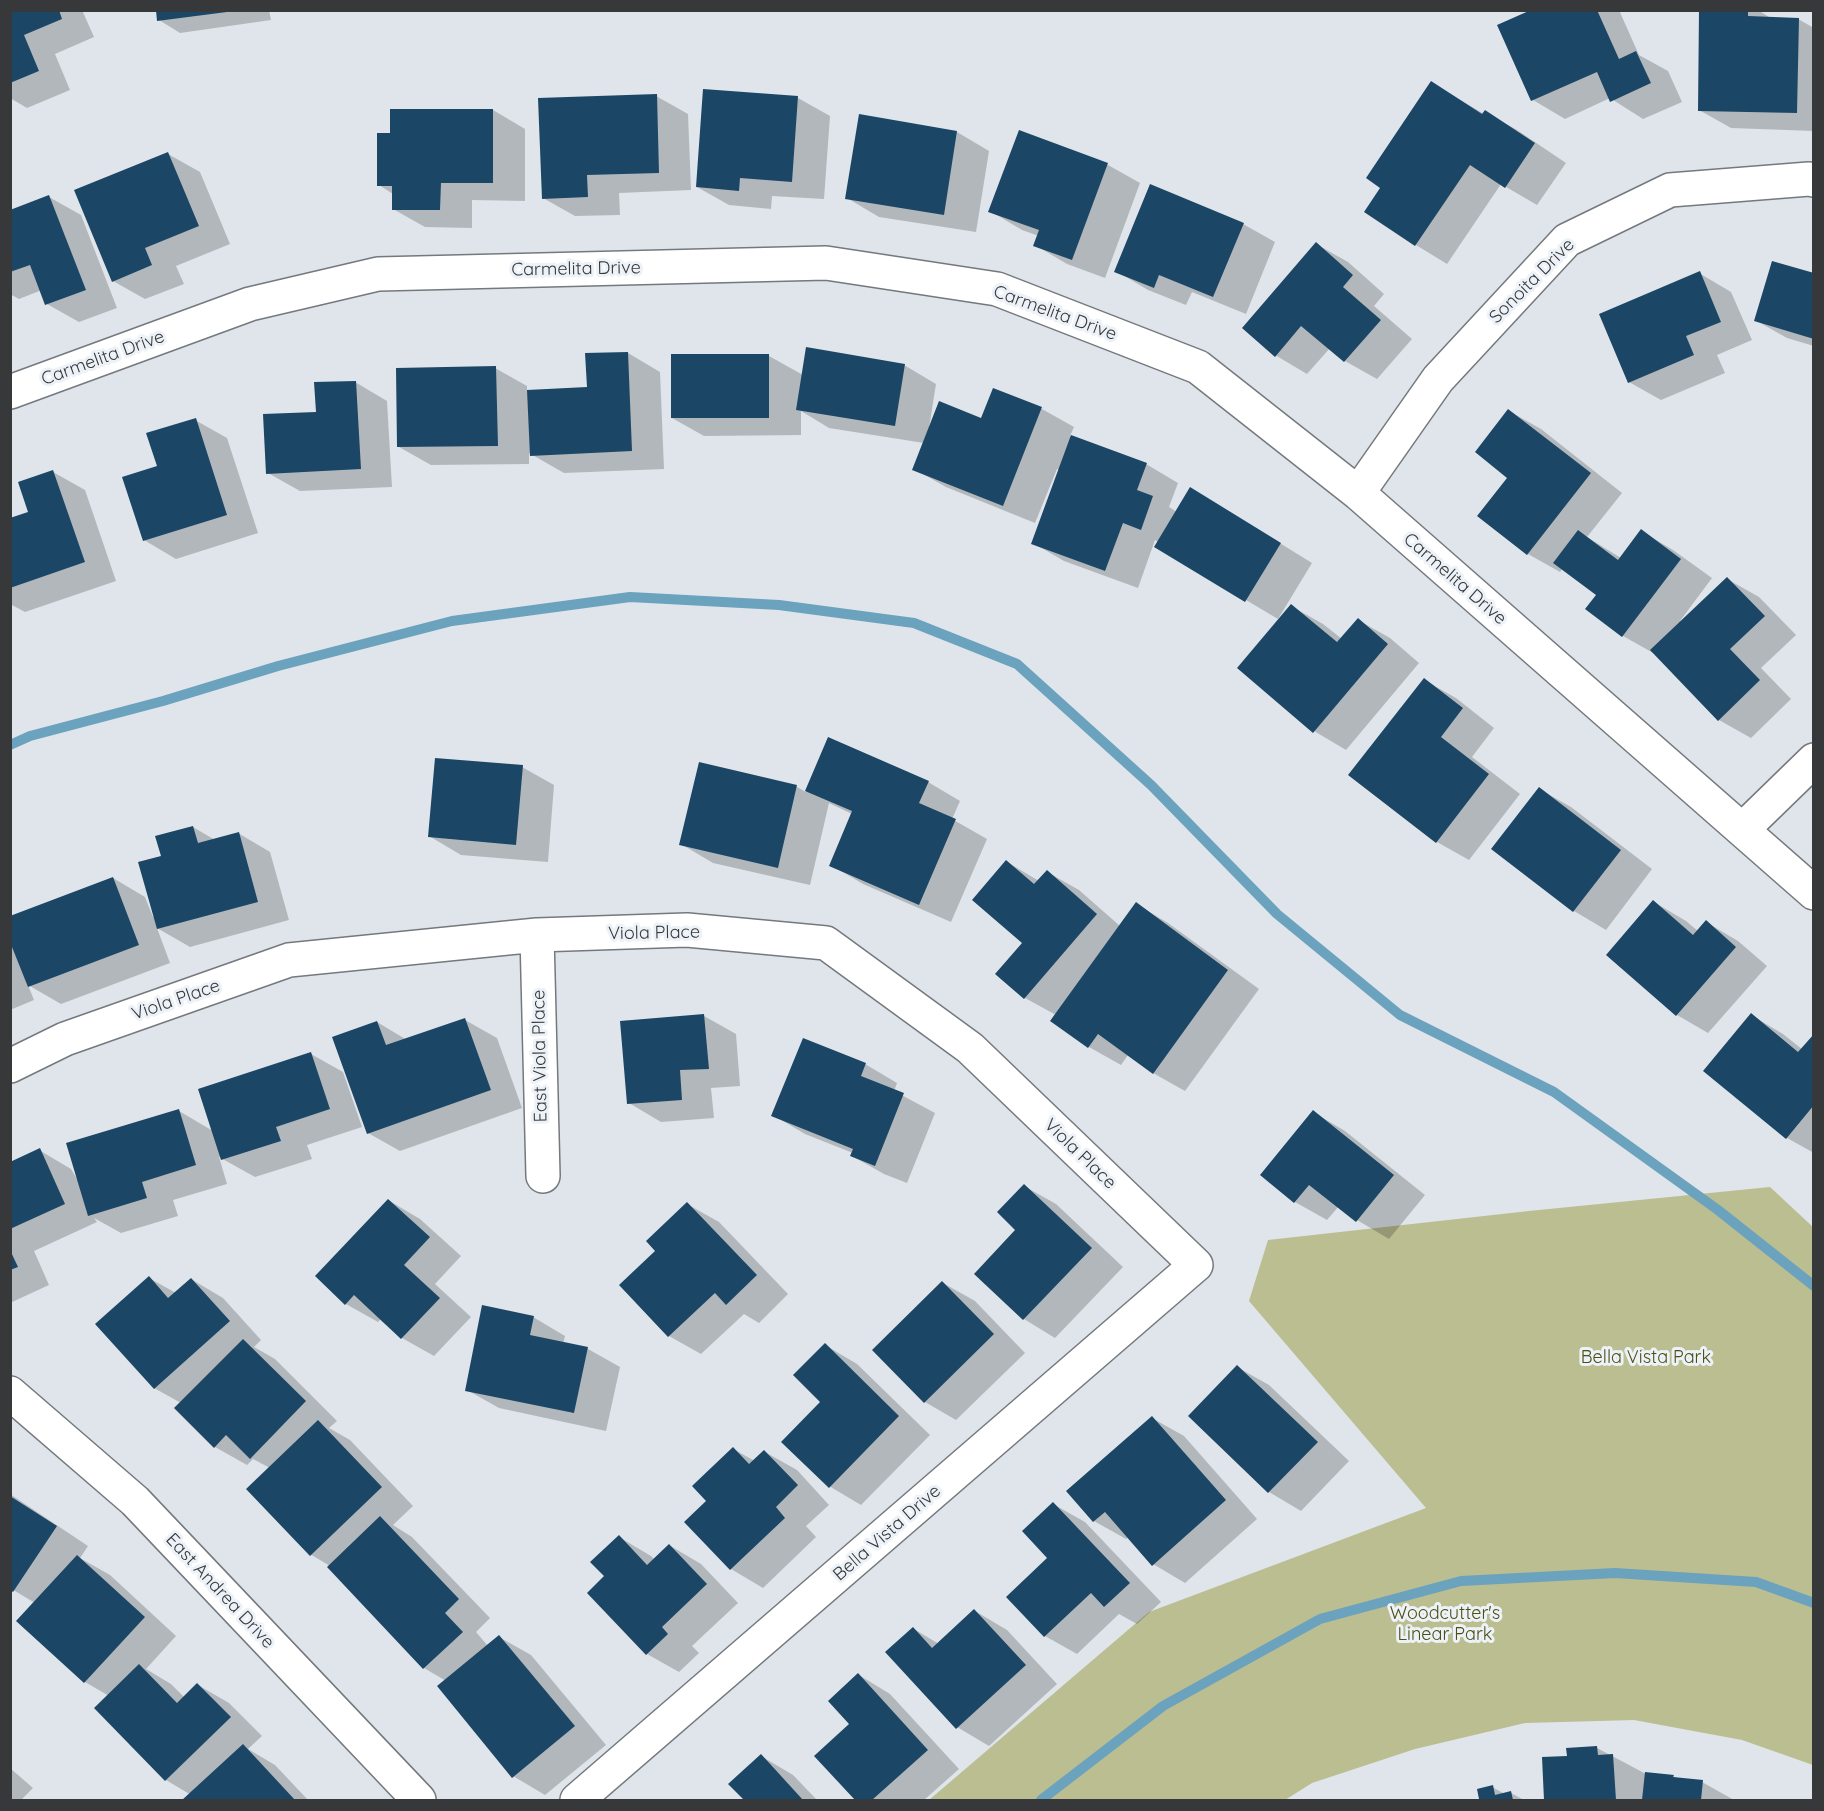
<!DOCTYPE html>
<style>
body{margin:0}
#map{position:relative;width:1824px;height:1811px;overflow:hidden;background:#dfe5ea;font-family:Quicksand,sans-serif}
canvas{display:block}
.frame{position:absolute;inset:0;border:12px solid #36383a;pointer-events:none}
</style>
<div id="map">
<canvas width="1824" height="1811"></canvas>
<div class="frame"></div>
</div>
<script>
const ctx = document.querySelector('canvas').getContext('2d');
ctx.lineJoin = 'round';
function paint(path, color) { ctx.fillStyle = color; ctx.fill(path, 'evenodd'); }
const toPath = rows => new Path2D(rows.map(r => 'M' + r).join(''));
function stroke(path, color, width, dash) { ctx.strokeStyle = color; ctx.lineWidth = width; ctx.lineCap = dash ? 'butt' : 'round'; ctx.setLineDash(dash || []); ctx.stroke(path); }
function drawText(font, color, halo, rows, align = 'center') {
  ctx.font = font + ' Quicksand,sans-serif'; ctx.lineWidth = 6; ctx.setLineDash([]); ctx.textBaseline = 'middle'; ctx.strokeStyle = halo; ctx.fillStyle = color; for (const [text, x, y, turn = 0] of rows) {
    ctx.save(); ctx.translate(x, y); ctx.rotate((+turn || 0) * Math.PI / 180); ctx.textAlign = isNaN(turn) ? turn : align; if (halo) ctx.strokeText(text, 0, 0); ctx.fillText(text, 0, 0); ctx.restore();
  }
}
const green = toPath([
 [1770,1187,1813,1227,1813,1765,1742,1740,1634,1720,1525,1723,1415,1749,1312,1783,1285,1800,929,1800,1149,1612,1426,1508,1249,1301,1268,1240,1529,1211]
]);
const shadow = toPath([
 [10,10,82,10,94,37,55,54,70,90,27,108,10,98],
 [157,10,269,10,271,20,180,33,159,20],
 [1534,10,1619,10,1639,55,1668,71,1682,102,1643,119,1610,98,1565,119,1533,100,1499,26],
 [1701,10,1758,10,1772,19,1798,19,1814,28,1814,131,1731,128,1699,110],
 [1432,83,1484,114,1485,112,1517,130,1566,163,1537,205,1501,184,1447,264,1416,245],
 [656,96,688,114,691,190,619,193,620,215,575,216,543,198],
 [798,98,830,116,824,199,772,196,771,209,729,205,697,187],
 [493,110,525,129,525,201,472,200,472,228,425,227,393,209,393,194,379,185,391,134],
 [860,116,957,132,989,151,976,232,879,217,847,198],
 [1019,132,1108,165,1140,183,1105,278,1067,264,1035,245,1039,236,1022,230,990,211],
 [168,154,200,172,230,244,176,266,184,284,145,299,113,281],
 [49,197,81,215,117,308,79,322,47,304,42,290,19,299,10,294,10,211],
 [1243,224,1275,242,1246,314,1192,292,1186,305,1148,290,1116,271],
 [1316,244,1348,262,1384,294,1374,306,1412,339,1377,379,1345,361,1330,348,1307,374,1275,355],
 [1699,273,1731,292,1752,340,1717,355,1725,373,1661,400,1629,382],
 [1814,275,1814,346,1787,338,1755,320],
 [628,353,660,372,664,469,564,473,529,453,529,464,431,465,399,447,495,368,527,386,527,391,588,388],
 [769,356,803,375,904,365,936,384,929,428,982,420,994,390,1042,409,1074,427,1070,436,1146,464,1178,483,1169,507,1177,512,1223,508,1312,563,1278,619,1246,600,1155,540,1138,588,1064,561,1033,543,1060,470,1057,469,1035,523,946,487,914,469,924,443,829,428,801,411,801,435,704,436,672,418],
 [355,382,387,401,392,487,300,491,268,473,318,413],
 [1509,411,1541,429,1622,493,1587,537,1621,558,1641,531,1673,550,1712,578,1680,621,1681,622,1727,579,1759,597,1796,635,1761,668,1791,699,1751,738,1719,720,1655,654,1623,636,1587,609,1598,594,1563,568,1560,572,1528,554,1509,478],
 [195,420,227,438,258,533,176,559,144,540,158,467],
 [53,472,85,490,116,581,25,612,10,604,10,520,30,513],
 [1291,606,1323,624,1342,639,1358,620,1390,638,1419,663,1346,750,1314,731],
 [1424,680,1456,698,1494,728,1472,757,1520,794,1469,860,1437,842],
 [829,739,928,782,960,801,952,819,987,839,951,922,863,884,831,865,852,814,829,803,810,885,713,863,681,844,700,764,797,787,806,792],
 [522,767,554,785,548,862,461,855,429,836],
 [1539,789,1571,807,1652,869,1606,930,1574,911,1493,849],
 [193,827,215,840,238,833,270,852,289,920,190,947,157,928,170,963,61,1004,28,985,34,1000,10,1010,10,940,113,878,145,897,153,917,155,917,163,857],
 [1007,862,1039,881,1047,872,1079,890,1120,926,1136,904,1168,923,1259,989,1185,1091,1153,1073,1128,1055,1121,1065,1089,1047,1052,1020,1056,1015,1025,998,1024,942],
 [1654,902,1686,921,1698,931,1706,922,1738,941,1767,966,1708,1033,1677,1015],
 [1751,1015,1783,1034,1803,1050,1814,1037,1814,1153,1787,1138],
 [704,1016,736,1034,740,1086,711,1088,714,1118,661,1122,629,1103],
 [465,1020,497,1038,522,1108,400,1151,368,1133,377,1022,407,1040],
 [311,1054,343,1072,362,1127,307,1145,312,1159,255,1177,219,1157,227,1184,173,1200,178,1216,121,1233,94,1218,97,1222,34,1251,49,1285,10,1303,10,1164,39,1150,71,1169,77,1179,179,1111,213,1131],
 [865,1064,897,1083,894,1091,935,1113,907,1183,884,1174,852,1156,853,1153,805,1134,773,1115],
 [1313,1112,1345,1131,1425,1195,1389,1239,1357,1220,1339,1206,1327,1220,1295,1202,1262,1175],
 [1024,1186,1056,1204,1123,1267,1055,1338,1024,1319,1017,1230],
 [388,1200,420,1219,461,1256,435,1284,471,1317,434,1356,402,1338,382,1318,378,1322,346,1304],
 [687,1204,719,1222,788,1294,759,1323,744,1314,701,1354,669,1336,621,1285,658,1251],
 [149,1278,176,1293,191,1279,223,1298,261,1340,254,1347,275,1359,337,1421,329,1428,350,1440,413,1506,393,1525,412,1537,490,1618,476,1632,488,1646,499,1637,531,1655,606,1745,545,1795,513,1776,446,1681,424,1668,330,1566,310,1554,270,1468,253,1459,247,1465,215,1447,181,1403,154,1388],
 [943,1283,975,1301,1025,1353,956,1420,925,1402],
 [533,1317,565,1336,563,1344,588,1349,620,1367,606,1431,499,1408,467,1390],
 [825,1345,857,1364,930,1435,861,1505,829,1486],
 [1237,1367,1269,1385,1349,1461,1301,1511,1269,1492,1190,1416],
 [1152,1418,1184,1436,1257,1519,1185,1583,1153,1564,1129,1537,1126,1539,1094,1521],
 [733,1449,755,1461,765,1452,797,1470,829,1505,806,1526,816,1537,763,1588,731,1569,686,1522,708,1501],
 [10,1494,88,1546,80,1558,110,1575,176,1636,146,1669,171,1684,185,1698,198,1685,229,1703,262,1736,248,1749,275,1765,308,1800,184,1800,191,1795,166,1780,109,1696,85,1682,18,1621,35,1603,10,1588],
 [1053,1504,1085,1522,1161,1602,1137,1624,1119,1614,1077,1654,1045,1636],
 [619,1537,651,1556,655,1560,669,1545,701,1564,738,1603,692,1646,699,1653,679,1672,647,1654],
 [975,1611,1007,1630,1057,1684,989,1746,957,1727,914,1629,939,1644],
 [859,1675,890,1694,959,1769,924,1800,857,1800,816,1756,851,1724],
 [1597,1748,1646,1774,1673,1776,1680,1780,1702,1782,1734,1800,1546,1800,1543,1759,1568,1757],
 [761,1756,793,1775,817,1800,746,1800,731,1784],
 [10,1768,33,1788,21,1800,10,1800],
 [1492,1787,1505,1794,1511,1793,1524,1800,1477,1800,1481,1800]
]);
const stream = toPath([
 [10,745,30,736,163,701,278,666,452,621,630,597,779,605,914,623,1017,664,1151,785,1277,914,1400,1015,1554,1092,1718,1210,1814,1286],
 [1041,1800,1163,1706,1320,1619,1461,1581,1615,1573,1756,1582,1814,1603]
]);
const building = toPath([
 [10,10,59,10,62,19,24,35,39,71,10,83],
 [156,10,227,10,227,12,157,21],
 [1531,10,1597,10,1619,59,1636,51,1651,83,1610,102,1597,72,1531,101,1497,25],
 [1699,10,1748,10,1748,16,1799,18,1797,113,1698,111],
 [1431,81,1482,114,1485,110,1535,143,1505,188,1470,165,1415,246,1364,212,1380,188,1366,178],
 [703,89,798,96,792,182,740,178,739,191,696,187],
 [657,94,659,173,587,175,588,197,542,199,538,98],
 [390,109,493,109,493,183,441,183,440,210,392,210,392,186,377,186,377,133,390,133],
 [859,114,957,131,944,215,845,199],
 [1019,130,1108,163,1072,260,1033,246,1039,230,988,212],
 [168,152,199,226,145,248,152,265,112,282,74,190],
 [1150,184,1244,223,1213,297,1159,275,1154,288,1114,272],
 [49,195,86,290,45,305,30,265,10,272,10,210],
 [1316,242,1353,275,1343,287,1381,320,1344,362,1301,326,1275,357,1242,328],
 [1772,261,1814,273,1814,339,1754,321],
 [1700,271,1721,322,1686,336,1694,355,1628,383,1599,314],
 [806,347,905,364,895,426,796,410],
 [628,352,632,451,530,456,527,390,587,387,585,353],
 [671,354,769,354,769,418,671,418],
 [496,366,498,446,397,447,396,368],
 [356,381,361,469,266,474,263,414,316,412,314,382],
 [993,388,1042,407,1003,506,912,470,939,401,981,418],
 [1508,409,1591,473,1527,555,1477,516,1507,478,1475,452],
 [196,418,227,515,143,541,122,477,157,466,146,433],
 [1071,435,1147,463,1137,490,1153,496,1141,530,1123,523,1105,571,1031,544],
 [53,470,85,562,10,588,10,518,28,512,18,482],
 [1190,487,1281,543,1245,602,1154,547],
 [1641,529,1681,559,1622,637,1585,609,1596,595,1553,563,1578,530,1618,560],
 [1727,577,1765,616,1730,649,1760,680,1718,721,1650,650],
 [1291,604,1337,642,1358,618,1388,644,1313,733,1237,668],
 [1424,678,1463,708,1441,737,1489,774,1436,843,1348,775],
 [828,737,929,781,919,803,956,819,919,905,829,866,852,811,805,791],
 [435,758,523,765,516,845,428,837],
 [699,762,797,785,778,868,679,845],
 [1539,787,1621,850,1573,912,1491,849],
 [193,826,198,843,239,832,258,902,157,929,138,862,161,856,155,836],
 [1006,860,1034,884,1047,870,1097,914,1024,999,995,974,1022,943,972,900],
 [113,877,139,945,28,987,10,942,10,916],
 [1653,900,1693,935,1706,920,1736,947,1676,1016,1606,955],
 [1136,902,1228,970,1153,1074,1098,1034,1088,1048,1050,1021],
 [1751,1013,1798,1052,1814,1034,1814,1105,1786,1139,1703,1071],
 [704,1014,709,1069,680,1070,682,1100,627,1104,620,1021],
 [465,1018,491,1090,367,1134,332,1037,377,1021,386,1045],
 [803,1038,866,1063,861,1076,904,1093,875,1166,850,1156,853,1149,771,1116],
 [311,1052,330,1109,276,1127,281,1141,221,1160,198,1089],
 [179,1109,196,1165,142,1182,147,1198,88,1216,66,1143],
 [1313,1110,1394,1175,1356,1222,1309,1185,1294,1203,1260,1175],
 [40,1148,65,1204,10,1229,10,1162],
 [1024,1184,1092,1248,1023,1320,974,1274,1015,1230,997,1212],
 [388,1199,430,1237,404,1265,440,1298,401,1339,354,1295,345,1305,315,1276],
 [687,1202,757,1275,726,1305,715,1293,668,1337,619,1285,655,1251,646,1241],
 [10,1250,18,1267,10,1270],
 [149,1276,168,1298,191,1278,230,1321,154,1389,95,1324],
 [942,1281,994,1334,924,1403,872,1350],
 [482,1305,534,1316,530,1335,588,1347,574,1413,465,1391],
 [243,1339,306,1401,250,1459,226,1435,214,1448,174,1408],
 [825,1343,899,1416,829,1488,781,1442,820,1402,793,1375],
 [1237,1365,1318,1442,1268,1493,1188,1416],
 [1152,1416,1226,1500,1152,1566,1105,1512,1093,1522,1066,1491],
 [318,1420,382,1487,310,1556,246,1489],
 [733,1447,749,1464,764,1450,798,1485,776,1507,785,1518,730,1570,684,1522,706,1501,692,1486],
 [10,1496,57,1526,13,1592,10,1590],
 [1053,1502,1130,1583,1104,1607,1091,1593,1044,1637,1006,1597,1047,1558,1022,1531],
 [380,1516,459,1599,445,1613,463,1632,423,1669,327,1567],
 [619,1535,647,1565,669,1544,707,1584,662,1627,668,1634,646,1655,587,1593,604,1576,590,1562],
 [77,1555,145,1617,84,1683,16,1621],
 [974,1609,1026,1665,956,1729,885,1652,913,1627,932,1648],
 [499,1635,575,1726,512,1778,437,1686],
 [139,1664,177,1703,197,1683,231,1717,165,1781,94,1708],
 [858,1673,928,1750,872,1800,855,1800,814,1756,849,1724,828,1701],
 [243,1744,295,1800,182,1800],
 [1597,1746,1598,1755,1613,1754,1616,1800,1544,1800,1542,1757,1567,1756,1566,1748],
 [761,1754,803,1800,744,1800,728,1784],
 [1645,1772,1674,1775,1673,1777,1703,1780,1701,1800,1642,1800],
 [1493,1785,1495,1795,1511,1791,1513,1800,1475,1800,1479,1799,1477,1789]
]);
const minor = toPath([
 [10,392,250,304,378,274,826,263,997,289,1198,367,1358,493,1814,893],
 [1358,493,1438,379,1567,240,1670,190,1809,179,1814,180],
 [1742,830,1814,760],
 [537,935,543,1176],
 [10,1066,65,1039,289,960,537,935,687,930,826,943,970,1048,1196,1265,577,1800],
 [10,1393,135,1501,419,1800]
]);
const streetNames = [
 ["Carmelita Drive",576,269,-1],
 ["Sonoita Drive",1532,281,-45],
 ["Carmelita Drive",1055,313,20],
 ["Carmelita Drive",103,358,-20],
 ["Carmelita Drive",1455,579,41],
 ["Viola Place",654,933,-1],
 ["Viola Place",176,1000,-19],
 ["East Viola Place",540,1056,-91],
 ["Viola Place",1080,1154,44],
 ["Bella Vista Drive",887,1533,-41],
 ["East Andrea Drive",220,1591,47]
];
const parkNames = [
 ["Bella Vista Park",1646,1358],
 ["Woodcutter's",1445,1614],
 ["Linear Park",1445,1635]
];
paint(green, '#babe91');
paint(shadow, '#0003');
stroke(stream, '#6ba2bd', 10);
paint(building, '#1c4665');
stroke(minor, '#74797e', 36);
stroke(minor, '#fff', 33);
drawText('18px', '#36383a', '#ecf2f7', streetNames);
drawText('18px', '#4c4e12', '#ecf2f7', parkNames);
</script>
